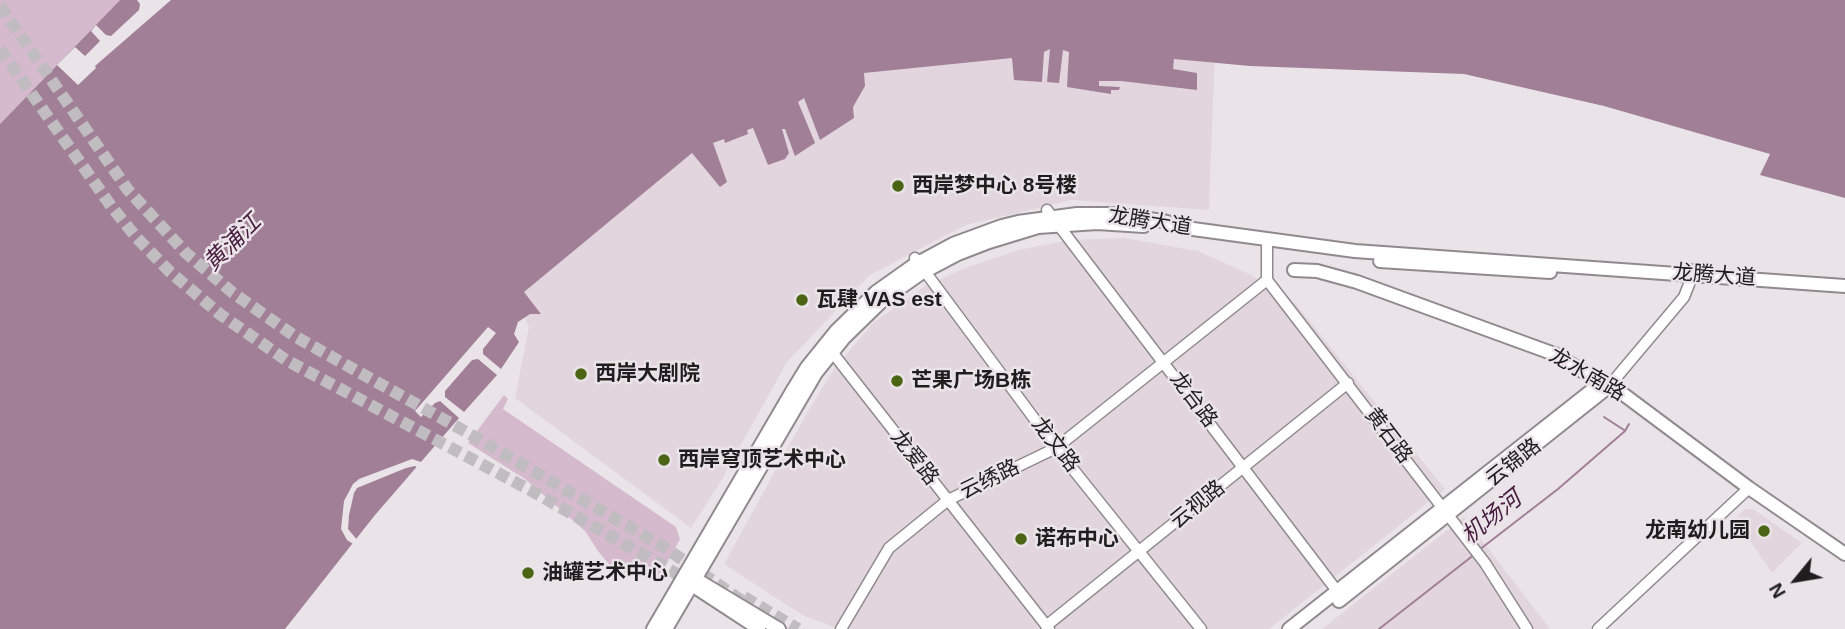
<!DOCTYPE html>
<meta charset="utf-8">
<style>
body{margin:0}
#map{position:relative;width:1845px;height:629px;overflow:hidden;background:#eae4e8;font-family:Helvetica,sans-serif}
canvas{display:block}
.north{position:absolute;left:1761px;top:545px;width:70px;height:70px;-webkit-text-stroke:5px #eae4e8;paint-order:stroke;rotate:240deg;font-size:19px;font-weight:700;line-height:28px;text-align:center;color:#1f1d1e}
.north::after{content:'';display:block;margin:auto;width:24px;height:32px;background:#1f1d1e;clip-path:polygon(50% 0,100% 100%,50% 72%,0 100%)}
</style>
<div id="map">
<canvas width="1845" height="629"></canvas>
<div class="north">N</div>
</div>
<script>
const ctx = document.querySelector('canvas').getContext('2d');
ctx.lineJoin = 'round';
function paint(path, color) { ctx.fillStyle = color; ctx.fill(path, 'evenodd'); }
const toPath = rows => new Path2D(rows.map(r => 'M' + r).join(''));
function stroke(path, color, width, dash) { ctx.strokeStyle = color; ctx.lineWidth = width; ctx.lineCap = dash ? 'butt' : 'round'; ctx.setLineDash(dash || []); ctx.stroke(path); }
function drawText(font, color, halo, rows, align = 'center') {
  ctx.font = font + ' Helvetica,"Noto Sans SC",sans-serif'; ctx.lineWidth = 5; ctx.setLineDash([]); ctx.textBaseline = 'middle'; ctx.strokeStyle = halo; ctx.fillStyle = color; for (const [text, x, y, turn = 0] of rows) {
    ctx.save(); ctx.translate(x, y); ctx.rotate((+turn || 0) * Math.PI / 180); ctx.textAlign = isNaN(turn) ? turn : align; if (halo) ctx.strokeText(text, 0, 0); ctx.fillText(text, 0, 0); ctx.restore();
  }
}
const built = toPath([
 [1021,46,1215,46,1209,210,1071,200,966,225,870,275,787,362,718,486,691,528,515,398,529,327,511,290,691,140,852,64],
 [1125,238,1198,251,1249,274,1295,303,1445,489,1269,629,840,629,804,616,724,564,808,411,834,369,873,323,925,286,965,268,1019,250,1068,240],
 [1745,509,1753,509,1802,543,1772,573,1735,519],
 [1464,517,1550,629,1322,629]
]);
const green = toPath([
 [0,0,120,0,0,124],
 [504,395,508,399,503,409,676,527,680,539,660,576,640,566,622,580,598,551,585,531,525,479,468,443]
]);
const water = toPath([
 [120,0,1845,0,1845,198,1760,175,1770,154,1604,106,1464,74,1250,66,1174,59,1173,69,1197,73,1197,90,1121,81,1099,81,1099,86,1120,87,1119,90,1111,90,1111,94,1067,87,1069,52,1063,50,1059,83,1047,82,1050,49,1044,52,1042,82,1014,80,1012,58,864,73,865,86,853,107,854,118,820,140,804,98,798,102,815,143,795,156,785,129,782,129,789,153,785,159,768,165,753,128,747,130,748,134,725,143,724,139,713,143,727,182,720,187,692,153,524,292,541,314,530,314,518,322,514,334,519,342,501,369,483,354,483,349,496,333,488,327,415,411,421,417,435,403,440,401,459,418,375,515,285,629,0,629,0,124],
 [478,359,497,375,464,412,445,397,445,391,472,360]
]);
const pier = toPath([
 [137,0,171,0,95,66,96,68,78,85,57,65,75,47,85,56,100,41,91,31,96,25,106,35,111,36,139,10,140,4],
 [412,459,424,463,420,469,415,466,406,468,357,488,354,493,349,515,348,529,359,542,356,546,347,540,341,529,344,501,353,484,359,479]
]);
const stream = toPath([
 [1604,417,1624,430],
 [1479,550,1558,489,1625,431,1629,424],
 [1379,629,1475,554]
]);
const majorTunnel = toPath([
 [0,6,128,190,186,253,233,293,296,337,468,433,664,547,748,605],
 [0,49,111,206,137,238,170,272,221,315,286,360,530,490,691,582],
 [744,597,798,629]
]);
const minor = toPath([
 [1047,210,1337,591],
 [1267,246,1267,280,1485,563,1527,629],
 [915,258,1056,448,1201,629],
 [832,352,1049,629],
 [1610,385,1684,297,1695,269],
 [1046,626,1348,383],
 [841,629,889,548,948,500,1056,448,1267,280],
 [1598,629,1749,488]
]);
const major = toPath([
 [1380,261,1550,272],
 [1294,270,1317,271,1357,282,1557,355,1601,383,1615,388,1749,488,1845,554],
 [689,575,779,629],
 [698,589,759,629],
 [1339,601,1607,388],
 [653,629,791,393,807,367,836,331,876,292,914,265,953,244,1002,226,1018,222,1077,214,1113,214,1163,221,1193,229,1355,251,1845,286],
 [666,629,816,373,844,338,883,300,920,274,958,254,989,242,1038,227,1097,223,1144,226],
 [1289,629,1601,383]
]);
const markers = [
 [898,186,7,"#4b6515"],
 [802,300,7,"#4b6515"],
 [581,374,7,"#4b6515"],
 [897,381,7,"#4b6515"],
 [664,460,7,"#4b6515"],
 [1764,531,7,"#4b6515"],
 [1021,539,7,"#4b6515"],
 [528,573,7,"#4b6515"]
];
const poiNames = [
 ["西岸梦中心 8号楼",912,186],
 ["瓦肆 VAS est",816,300],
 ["西岸大剧院",595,374],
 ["芒果广场B栋",911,381],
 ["西岸穹顶艺术中心",678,460],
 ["龙南幼儿园",1750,531,"right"],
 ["诺布中心",1035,539],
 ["油罐艺术中心",542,573]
];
const streetNames = [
 ["龙腾大道",1150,222,9],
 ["龙腾大道",1714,276,4],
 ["龙水南路",1587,375,30],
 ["龙台路",1193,400,53],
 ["黄石路",1388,436,53],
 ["龙文路",1055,445,52],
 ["龙爱路",914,458,52],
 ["云锦路",1514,463,-38],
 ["云绣路",990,480,-26],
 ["云视路",1198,505,-39]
];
const waterNames = [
 ["黄浦江",233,243,-45],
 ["机场河",1492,518,-39]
];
paint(built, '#e2d5de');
paint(green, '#d4bacc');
paint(water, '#a07f97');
paint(pier, '#eae4e8');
stroke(stream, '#a07f97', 2);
stroke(majorTunnel, '#c1bcc0', 12, [12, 6]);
stroke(minor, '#908a8e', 13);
stroke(major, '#908a8e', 16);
stroke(minor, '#fff', 10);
stroke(major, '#fff', 12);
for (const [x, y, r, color] of markers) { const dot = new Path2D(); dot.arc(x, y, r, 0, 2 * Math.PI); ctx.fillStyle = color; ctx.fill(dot); stroke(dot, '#eae4e8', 2.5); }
drawText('bold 21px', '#1f1d1e', '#eae4e8', poiNames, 'left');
drawText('21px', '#1f1d1e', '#eae4e8', streetNames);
drawText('italic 23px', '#461b3d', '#eae4e8', waterNames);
</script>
